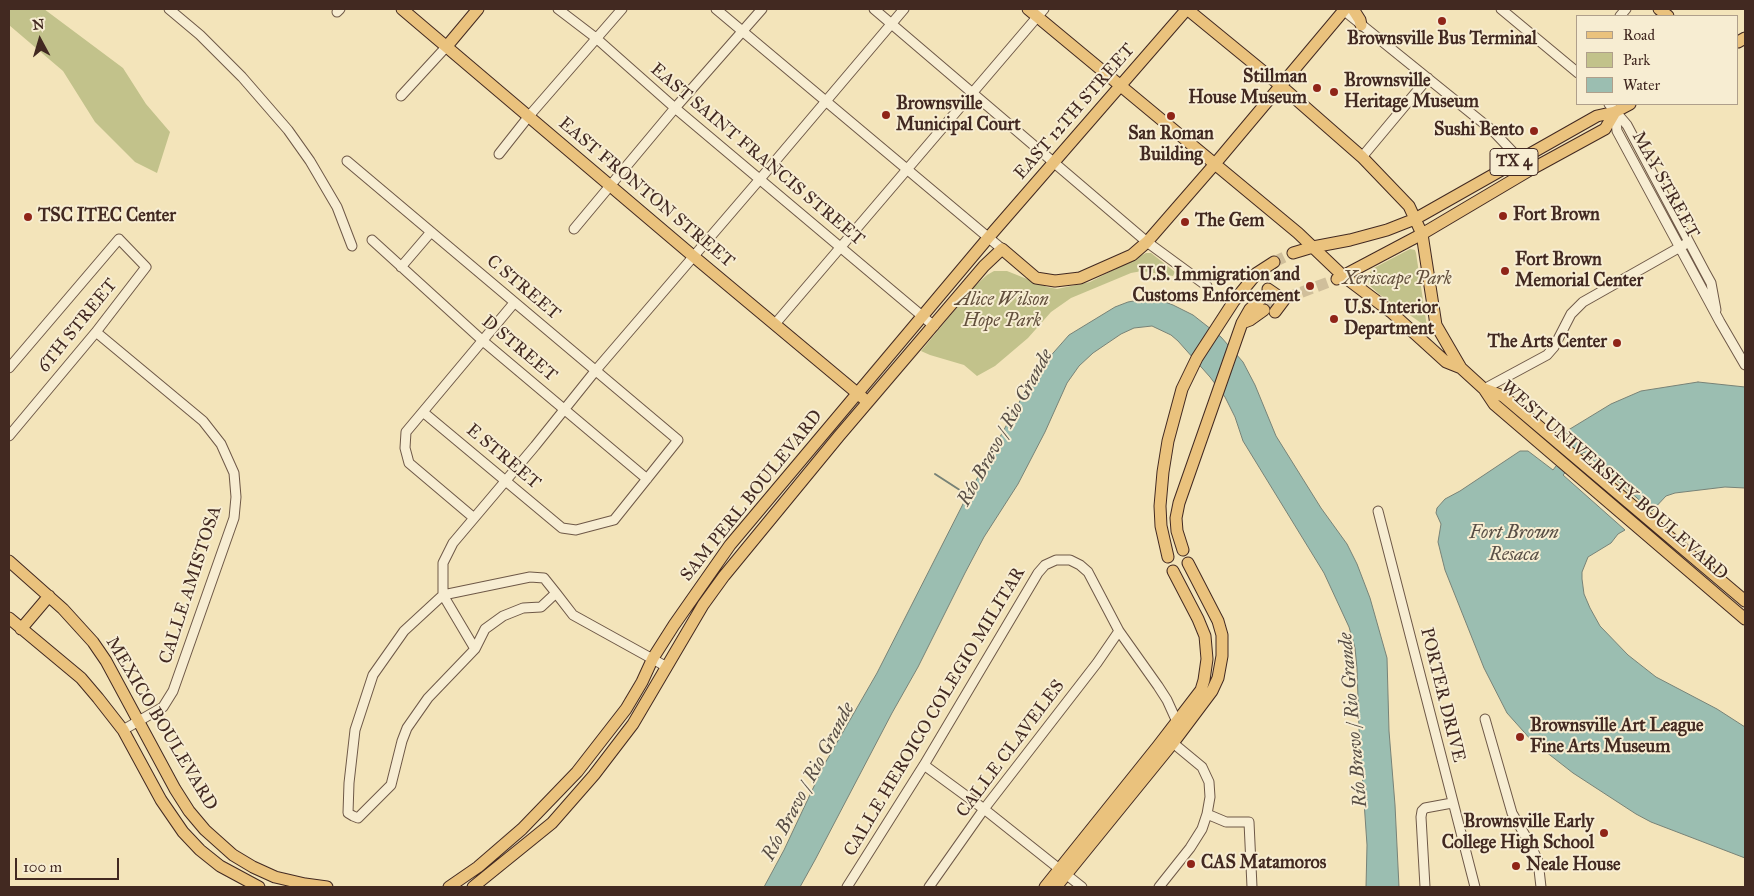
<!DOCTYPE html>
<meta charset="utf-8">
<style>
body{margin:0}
#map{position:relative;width:1754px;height:896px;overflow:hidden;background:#f3e4ba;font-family:"IM FELL Great Primer",serif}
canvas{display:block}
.frame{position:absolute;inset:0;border:10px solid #422921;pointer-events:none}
.legend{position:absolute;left:1576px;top:15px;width:162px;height:90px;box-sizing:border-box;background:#f7edd2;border:1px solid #af9f8b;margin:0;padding:6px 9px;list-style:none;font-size:15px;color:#422921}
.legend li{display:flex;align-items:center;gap:10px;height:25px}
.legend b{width:25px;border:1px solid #af9f8b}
.north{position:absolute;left:15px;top:15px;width:50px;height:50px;-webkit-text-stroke:4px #f7edd2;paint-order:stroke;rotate:354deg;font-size:14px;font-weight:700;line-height:20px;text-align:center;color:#422921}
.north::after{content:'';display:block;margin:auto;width:18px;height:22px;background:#422921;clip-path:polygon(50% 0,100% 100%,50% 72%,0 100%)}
.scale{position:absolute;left:15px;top:858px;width:104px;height:22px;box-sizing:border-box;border:2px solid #422921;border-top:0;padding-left:6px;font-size:15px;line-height:18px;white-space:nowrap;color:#422921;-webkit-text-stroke:4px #f7edd2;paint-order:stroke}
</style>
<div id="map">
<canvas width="1754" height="896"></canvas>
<div class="frame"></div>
<ul class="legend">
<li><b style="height:6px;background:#eac27d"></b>Road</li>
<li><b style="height:14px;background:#c2c28b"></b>Park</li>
<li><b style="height:14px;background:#9bbeb1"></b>Water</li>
</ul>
<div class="north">N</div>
<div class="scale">100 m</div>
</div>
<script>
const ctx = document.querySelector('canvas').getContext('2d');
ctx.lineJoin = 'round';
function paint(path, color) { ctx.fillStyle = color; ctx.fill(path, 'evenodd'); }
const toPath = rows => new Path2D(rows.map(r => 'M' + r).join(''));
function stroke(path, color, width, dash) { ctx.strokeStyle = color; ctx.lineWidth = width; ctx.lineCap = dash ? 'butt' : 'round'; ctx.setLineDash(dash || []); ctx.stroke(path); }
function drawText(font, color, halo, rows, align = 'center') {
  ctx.font = font + ' "IM FELL Great Primer",serif'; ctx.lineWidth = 4; ctx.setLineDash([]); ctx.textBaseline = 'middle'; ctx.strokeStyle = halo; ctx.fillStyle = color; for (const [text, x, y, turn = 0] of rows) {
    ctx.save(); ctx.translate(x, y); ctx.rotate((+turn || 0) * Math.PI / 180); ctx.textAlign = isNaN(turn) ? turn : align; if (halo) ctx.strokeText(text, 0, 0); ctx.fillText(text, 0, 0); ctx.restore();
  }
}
const green = toPath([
 [9,9,44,9,123,68,146,104,170,132,157,173,135,162,95,122,63,71,9,25],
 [1410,249,1415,250,1416,253,1427,327,1379,294,1368,284,1368,276,1372,269],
 [1146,253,1151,253,1175,272,1173,276,1142,271,1131,273,1071,298,1051,312,1028,338,1008,355,995,366,977,376,964,365,930,355,921,351,974,287,987,275,994,271,1007,271,1047,287,1057,289,1090,282]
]);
const water = toPath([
 [1145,299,1157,299,1173,305,1193,315,1221,337,1243,362,1255,385,1276,436,1321,508,1347,544,1357,564,1370,598,1387,658,1389,731,1395,805,1399,887,1366,887,1367,845,1359,729,1357,668,1355,648,1349,627,1324,573,1243,441,1235,417,1225,397,1210,377,1178,341,1171,335,1152,326,1134,328,1121,334,1093,353,1079,366,1067,383,1045,432,1018,484,984,537,965,573,918,667,892,713,815,860,800,887,764,887,784,850,824,765,877,673,964,502,1027,388,1039,369,1069,335,1115,307,1128,302,1145,299],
 [1698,382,1745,387,1745,488,1725,487,1675,493,1666,496,1652,511,1584,452,1563,475,1625,530,1618,534,1611,543,1588,557,1582,572,1582,579,1584,594,1590,608,1600,626,1628,655,1656,677,1717,709,1745,727,1745,858,1651,822,1636,814,1573,773,1532,741,1507,713,1484,668,1445,570,1438,542,1441,524,1436,513,1437,508,1445,499,1460,491,1520,451,1528,451,1553,470,1575,441,1565,432,1611,404,1641,391,1698,382]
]);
const stream = toPath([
 [935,474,969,496]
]);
const majorTunnel = toPath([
 [1274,262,1293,253],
 [1286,298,1337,279],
 [1263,305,1271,301]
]);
const minor = toPath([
 [169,9,200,35,242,77,288,130,310,161,337,207,352,246],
 [558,9,596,38,675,108,934,326],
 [716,9,1002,249],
 [874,9,1147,242,1207,286],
 [1342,9,1493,131,1530,170],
 [1501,9,1578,73],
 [337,12,340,9],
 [1620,16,1626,9],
 [401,96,447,46],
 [1609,104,1627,125,1705,272,1711,283,1716,310],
 [1615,112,1617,131,1720,322,1745,365],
 [499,154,529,116,622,9],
 [1362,157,1428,78],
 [347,161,678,440,614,520,576,530,562,528,423,412],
 [574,229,675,108,762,9],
 [372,240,483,341,647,479],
 [401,267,431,232],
 [775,324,1044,9],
 [96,332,203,421,221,444,234,473,236,497,234,518,173,691,163,707,123,730],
 [9,368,119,239,146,267,96,332,9,436],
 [1484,389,1547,355,1554,347,1571,314,1583,302,1689,242],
 [1378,511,1475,887],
 [474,518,409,463,405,448,406,432,514,303],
 [556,593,541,607,523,608,503,616,485,629,475,649,428,698,407,728,402,741,391,785,358,818,353,816,348,813,349,783,355,730,373,675,404,631,443,595,530,577,544,578,556,593,573,615,667,667],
 [475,649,443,595,443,563,453,543,535,446,596,370,760,179,904,9],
 [1485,719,1512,813,1529,842,1538,861,1541,887],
 [924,765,984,809,1082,887],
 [1207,814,1226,822,1249,822,1252,887],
 [847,887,924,765,1038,573,1045,565,1056,560,1070,560,1080,565,1088,572,1119,631,1158,686,1167,700,1177,722],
 [929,887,984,809,1097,663,1119,631],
 [1159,887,1190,848,1202,829,1207,814,1210,797,1209,782,1202,767,1173,743],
 [1425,887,1421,817,1422,811,1425,808,1452,803]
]);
const major = toPath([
 [402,9,693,256,863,398],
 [1028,9,1298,233,1342,275,1391,312,1446,362,1461,368],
 [1187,9,1281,86,1362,157,1409,206,1422,234,1436,325,1461,368,1484,389,1494,404,1745,619],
 [1353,9,1360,20,1361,25],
 [1659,9,1668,16],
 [1738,42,1745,38],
 [447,46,478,9],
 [1293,253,1313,247,1350,240,1387,230,1415,219,1597,116,1615,112,1630,104],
 [1337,279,1422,234,1530,170,1605,129,1615,112],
 [1268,289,1284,300],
 [1275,312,1284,300],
 [1242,323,1250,320,1264,310],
 [1484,389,1503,396,1745,601],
 [1183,550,1177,531,1176,518,1179,503,1242,323,1250,309,1261,299],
 [1168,557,1161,526,1160,506,1163,472,1168,441,1182,389,1197,358,1234,301,1257,273,1274,262],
 [9,561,63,609,93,642,106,661,175,789,189,811,205,830,233,855,253,867,275,877,305,884,327,887],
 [9,618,81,678,98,698,123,730,161,800,183,832,200,850,220,866,259,887],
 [21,629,49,596],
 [449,887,478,867,522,829,577,772,626,709,642,682,653,658,674,625,730,545,988,238,1187,9],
 [473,887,552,823,594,775,633,724,703,605,724,576,839,436,984,266,1002,249,1036,278,1055,281,1080,278,1132,255,1147,242,1214,165,1345,9],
 [1045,887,1158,746,1201,690,1204,680,1207,659,1205,636,1198,619,1173,571],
 [1056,887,1173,743,1212,691,1218,678,1222,656,1222,635,1218,621,1188,563]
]);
const markers = [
 [1442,21,5,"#8f2418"],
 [1317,88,5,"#8f2418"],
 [1334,92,5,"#8f2418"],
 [886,115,5,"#8f2418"],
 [1171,116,5,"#8f2418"],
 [1534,131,5,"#8f2418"],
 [1503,216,5,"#8f2418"],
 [28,217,5,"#8f2418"],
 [1185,222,5,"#8f2418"],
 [1505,271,5,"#8f2418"],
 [1310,286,5,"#8f2418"],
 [1334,319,5,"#8f2418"],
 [1617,343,5,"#8f2418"],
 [1520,737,5,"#8f2418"],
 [1604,833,5,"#8f2418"],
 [1191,864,5,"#8f2418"],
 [1516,866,5,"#8f2418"]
];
const shields = [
 [1514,162,48]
];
const shieldNames = [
 ["TX 4",1514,162]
];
const poiNames = [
 ["Brownsville Bus Terminal",1442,40,"center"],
 ["Stillman",1307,78,"right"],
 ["House Museum",1307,99,"right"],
 ["Brownsville",1344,82],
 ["Heritage Museum",1344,103],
 ["Brownsville",896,105],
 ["Municipal Court",896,126],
 ["Sushi Bento",1524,131,"right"],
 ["San Roman",1171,135,"center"],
 ["Building",1171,156,"center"],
 ["Fort Brown",1513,216],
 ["TSC ITEC Center",38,217],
 ["The Gem",1195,222],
 ["Fort Brown",1515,261],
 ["Memorial Center",1515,282],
 ["U.S. Immigration and",1300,276,"right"],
 ["Customs Enforcement",1300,297,"right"],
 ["U.S. Interior",1344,309],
 ["Department",1344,330],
 ["The Arts Center",1607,343,"right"],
 ["Brownsville Art League",1530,727],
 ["Fine Arts Museum",1530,748],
 ["Brownsville Early",1594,823,"right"],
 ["College High School",1594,844,"right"],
 ["CAS Matamoros",1201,864],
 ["Neale House",1526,866]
];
const streetNames = [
 ["EAST 12TH STREET",1075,112,-49],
 ["EAST SAINT FRANCIS STREET",757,155,40],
 ["MAY STREET",1665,185,61],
 ["EAST FRONTON STREET",646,193,40],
 ["C STREET",523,288,40],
 ["6TH STREET",78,326,-51],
 ["D STREET",519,349,40],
 ["E STREET",503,457,40],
 ["WEST UNIVERSITY BOULEVARD",1614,481,41],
 ["SAM PERL BOULEVARD",752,496,-51],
 ["CALLE AMISTOSA",191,585,-72],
 ["PORTER DRIVE",1442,695,76],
 ["CALLE HEROICO COLEGIO MILITAR",935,712,-59],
 ["MEXICO BOULEVARD",161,724,59],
 ["CALLE CLAVELES",1011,749,-53]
];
const parkNames = [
 ["Xeriscape Park",1397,280],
 ["Alice Wilson",1002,301],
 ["Hope Park",1002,322]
];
const waterNames = [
 ["Río Bravo / Rio Grande",1006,428,-61],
 ["Fort Brown",1514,533],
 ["Resaca",1514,555],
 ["Río Bravo / Rio Grande",1354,720,-95],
 ["Río Bravo / Rio Grande",809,782,-62]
];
paint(green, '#c2c28b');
paint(water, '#9bbeb1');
stroke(water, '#778277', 1);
stroke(stream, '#778277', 2);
stroke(majorTunnel, '#d0bf9b', 11, [11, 5.5]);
stroke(minor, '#6e5847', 11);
stroke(major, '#422921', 13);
stroke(minor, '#f7edd2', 9);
stroke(major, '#eac27d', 11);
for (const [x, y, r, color] of markers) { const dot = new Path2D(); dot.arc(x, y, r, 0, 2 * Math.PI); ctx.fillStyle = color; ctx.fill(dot); stroke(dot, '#f7edd2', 2); }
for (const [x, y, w] of shields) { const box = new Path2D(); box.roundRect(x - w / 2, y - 13.5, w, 27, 4); ctx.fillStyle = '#f7edd2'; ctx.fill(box); stroke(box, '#422921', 1); }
drawText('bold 16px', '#422921', null, shieldNames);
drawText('bold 18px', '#422921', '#f7edd2', poiNames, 'left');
drawText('18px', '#422921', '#f7edd2', streetNames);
drawText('italic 18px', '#624f3c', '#f7edd2', parkNames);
drawText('italic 19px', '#584e45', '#f7edd2', waterNames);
</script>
